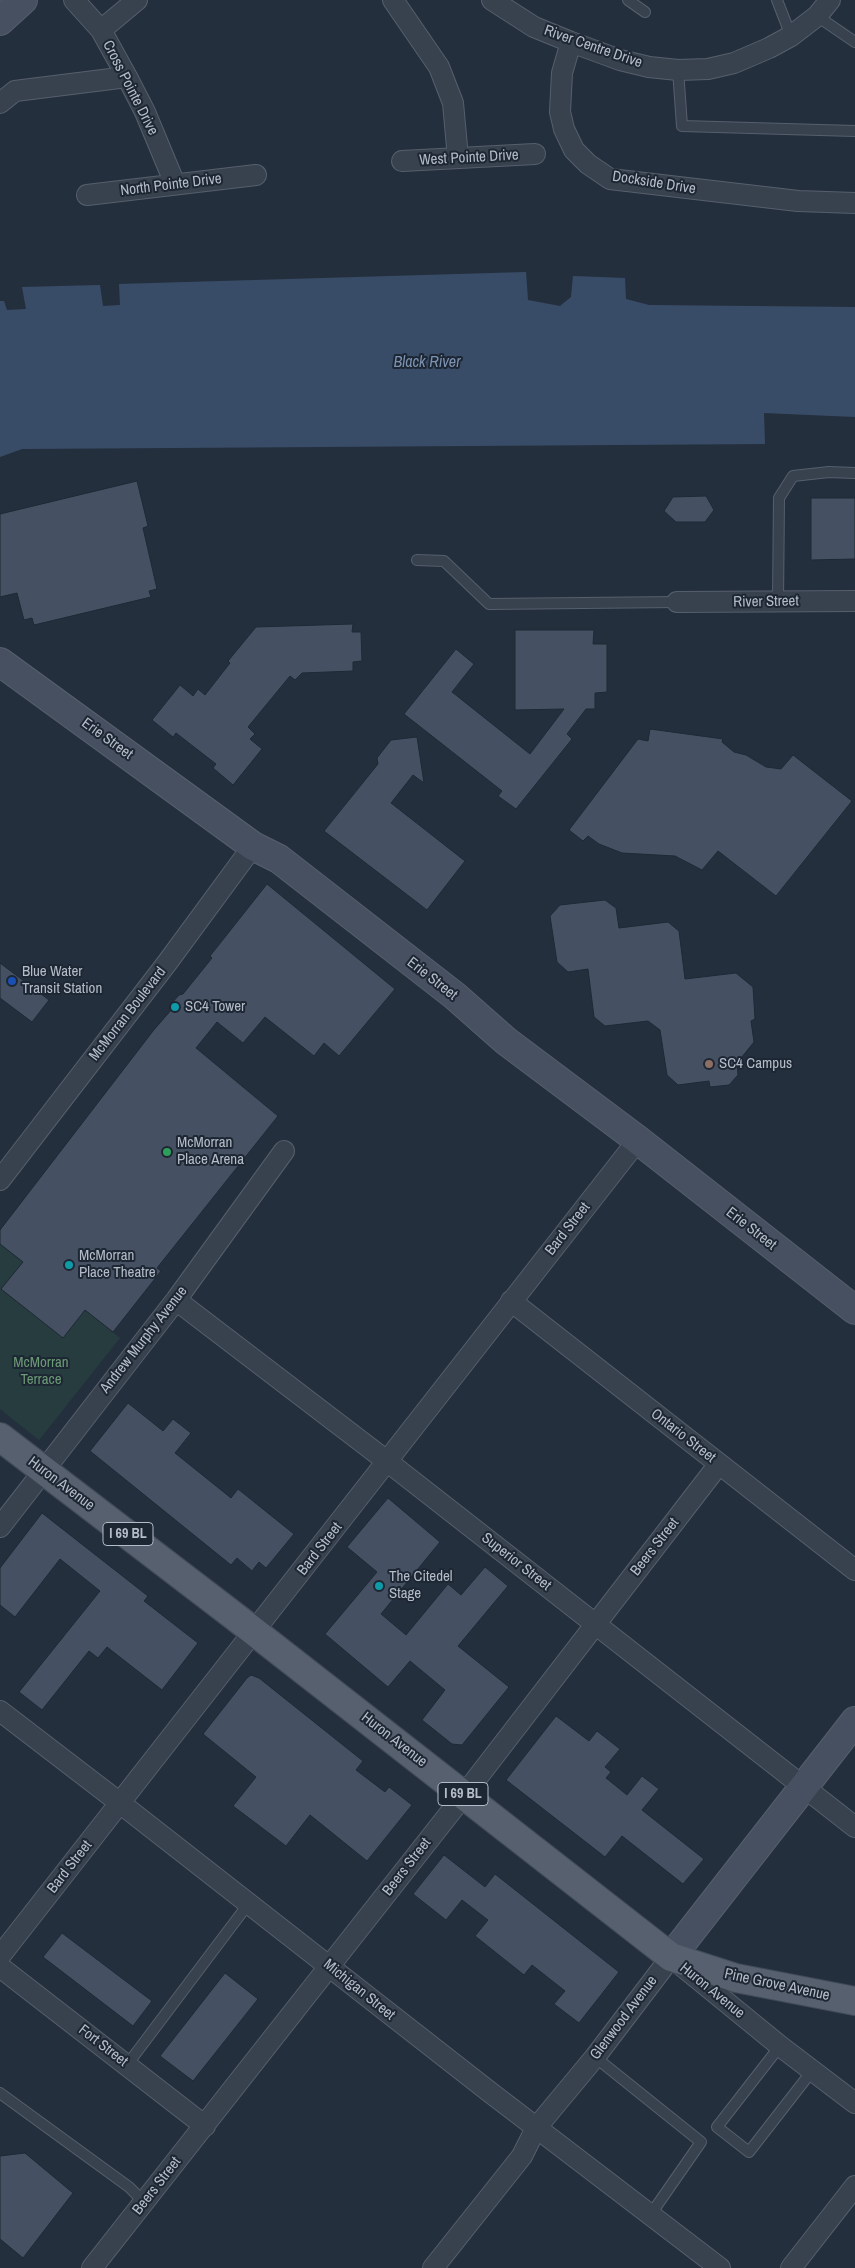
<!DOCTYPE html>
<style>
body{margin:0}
canvas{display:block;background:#242f3e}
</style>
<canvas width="855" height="2268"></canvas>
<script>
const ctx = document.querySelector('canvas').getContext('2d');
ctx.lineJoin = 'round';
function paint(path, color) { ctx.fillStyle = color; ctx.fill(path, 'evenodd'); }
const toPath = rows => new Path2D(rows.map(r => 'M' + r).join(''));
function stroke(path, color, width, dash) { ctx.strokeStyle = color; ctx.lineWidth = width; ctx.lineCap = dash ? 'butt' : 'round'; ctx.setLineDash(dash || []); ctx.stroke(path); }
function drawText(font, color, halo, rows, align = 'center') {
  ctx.font = font + ' "Archivo Narrow",sans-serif'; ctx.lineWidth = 4; ctx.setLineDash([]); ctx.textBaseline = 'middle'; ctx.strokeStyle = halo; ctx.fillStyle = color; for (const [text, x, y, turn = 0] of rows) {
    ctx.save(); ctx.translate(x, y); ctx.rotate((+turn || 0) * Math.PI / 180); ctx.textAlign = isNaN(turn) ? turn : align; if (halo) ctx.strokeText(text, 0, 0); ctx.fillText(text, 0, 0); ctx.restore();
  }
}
const green = toPath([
 [0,1244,23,1262,2,1290,63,1337,85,1310,120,1338,39,1440,0,1409]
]);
const water = toPath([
 [526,272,528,300,560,306,571,297,573,276,625,278,626,299,649,305,855,307,855,417,764,413,765,444,22,449,0,457,0,301,4,301,7,310,26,309,22,287,100,285,103,306,120,305,119,284]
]);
const building = toPath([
 [137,481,148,526,143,528,157,589,149,591,151,597,34,625,32,618,24,620,17,593,0,597,0,514,137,481],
 [706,496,714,510,705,522,676,522,664,511,673,497,706,496],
 [811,498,855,498,855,559,811,560,811,498],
 [353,624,352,632,361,632,362,661,353,662,353,671,302,673,295,680,290,676,248,727,255,734,250,739,262,749,233,785,213,768,216,764,176,733,173,737,152,720,180,685,193,696,198,689,205,695,230,663,228,661,256,627,353,624],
 [515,630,594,630,593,644,607,644,607,692,595,693,595,709,586,709,567,734,572,739,516,809,498,796,502,791,404,714,456,649,474,664,452,692,530,754,564,709,515,710,515,630],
 [650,729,723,739,722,742,734,752,746,755,766,767,781,769,793,755,852,801,776,896,718,851,702,870,675,856,622,853,599,844,588,836,583,841,569,830,638,739,648,741,650,729],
 [417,737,424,783,413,775,391,803,465,861,427,910,324,831,378,764,377,758,391,740,417,737],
 [267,884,395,989,339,1056,324,1043,314,1056,265,1017,243,1043,217,1022,196,1048,278,1116,157,1268,161,1271,113,1332,85,1310,63,1338,1,1289,23,1262,0,1244,0,1230,153,1031,172,1009,171,1004,179,995,183,994,212,958,210,956,267,884],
 [605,900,616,908,619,928,668,922,679,931,685,979,736,973,753,987,755,1019,751,1021,754,1042,737,1063,738,1075,729,1085,710,1087,709,1081,678,1085,667,1075,660,1030,648,1021,605,1026,594,1017,588,969,568,972,557,962,550,916,560,905,605,900],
 [0,963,49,1000,32,1022,0,998,0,963],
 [128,1403,163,1431,173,1419,191,1433,175,1453,231,1498,238,1489,294,1534,266,1568,259,1562,252,1571,237,1558,231,1565,90,1451,128,1403],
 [388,1498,440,1542,381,1614,406,1635,448,1584,461,1595,485,1567,508,1586,458,1646,509,1687,462,1745,452,1744,422,1720,445,1690,410,1661,388,1687,325,1634,377,1572,347,1547,388,1498],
 [42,1513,148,1596,144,1601,198,1643,162,1690,107,1647,98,1658,89,1651,42,1710,19,1692,100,1591,60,1559,15,1617,0,1605,0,1568,42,1513],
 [251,1675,259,1678,363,1761,356,1770,385,1792,389,1787,412,1805,367,1861,310,1815,286,1846,233,1806,256,1777,203,1734,247,1678,251,1675],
 [556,1716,589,1741,597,1731,620,1749,605,1767,611,1772,606,1778,627,1795,642,1776,659,1789,642,1810,704,1859,683,1884,622,1836,605,1857,506,1780,556,1716],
 [444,1855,485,1887,495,1874,619,1972,579,2023,554,2004,565,1991,532,1965,524,1975,475,1936,488,1920,462,1900,446,1920,413,1894,444,1855],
 [62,1933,152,2001,133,2026,43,1957,62,1933],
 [225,1973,258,1999,193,2081,160,2056,225,1973],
 [25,2153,73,2193,23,2258,0,2239,0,2156,25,2153]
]);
const lane = toPath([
 [628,0,645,12],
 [777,0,791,36],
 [817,16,855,42],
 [678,70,682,126,855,131],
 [417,560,444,561,489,604,677,602],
 [778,602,779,498,793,476,829,472,855,473],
 [780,2046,717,2127,749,2152,812,2071],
 [595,2057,701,2142,651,2214],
 [127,2065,249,1903],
 [0,2093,129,2187,144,2202]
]);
const street = toPath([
 [74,0,101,30,127,77,145,112,175,184],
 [393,0,439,67,453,103,458,158],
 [492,0,534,27,571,42,620,60,649,67,678,70,708,69,734,63,769,48,791,36,817,16,830,0],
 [101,30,137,0],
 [571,42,562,73,560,112,564,129,574,150,588,164,610,179,798,201,855,203],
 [0,103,15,91,127,77],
 [402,161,535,154],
 [87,195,256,175],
 [677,602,855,601],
 [0,1180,167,963,253,846],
 [176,1300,388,1462,855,1827],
 [511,1301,855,1570],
 [0,1527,176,1300,284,1151],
 [0,1711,120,1803,491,2093,720,2268],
 [0,1956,638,1140],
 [0,1967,205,2126],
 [92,2268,464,1795,719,1464],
 [433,2268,522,2156,536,2128,595,2057,671,1957,780,2046,855,2103],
 [791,2268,855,2186]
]);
const secondary = toPath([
 [0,21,23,0],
 [0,662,253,846,279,859,455,996,506,1041,638,1140,855,1310],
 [671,1957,855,1721]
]);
const primary = toPath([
 [0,1437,238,1619,671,1957,736,1978,855,2001]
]);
const markers = [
 [12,981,5,"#1a4fb4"],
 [175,1007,5,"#0f9aa8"],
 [709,1064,5,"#8d6e63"],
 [167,1152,5,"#2e9e5b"],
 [69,1265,5,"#0f9aa8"],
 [379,1586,5,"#0f9aa8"]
];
const shields = [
 [128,1534,50],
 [463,1794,50]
];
const shieldNames = [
 ["I 69 BL",128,1534],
 ["I 69 BL",463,1794]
];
const streetNames = [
 ["River Centre Drive",593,47,19],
 ["Cross Pointe Drive",130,88,63],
 ["West Pointe Drive",469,158,-3],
 ["Dockside Drive",654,183,9],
 ["North Pointe Drive",171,185,-7],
 ["River Street",766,602,-1],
 ["Erie Street",107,739,36],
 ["Erie Street",432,979,38],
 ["McMorran Boulevard",128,1014,-52],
 ["Bard Street",568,1229,-52],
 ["Erie Street",751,1229,38],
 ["Andrew Murphy Avenue",144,1340,-52],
 ["Ontario Street",683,1436,38],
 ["Huron Avenue",61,1484,37],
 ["Beers Street",655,1547,-52],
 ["Bard Street",320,1549,-52],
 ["Superior Street",516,1562,38],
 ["Huron Avenue",394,1740,38],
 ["Bard Street",70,1867,-52],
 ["Beers Street",407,1867,-52],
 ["Pine Grove Avenue",777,1985,12],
 ["Michigan Street",359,1990,39],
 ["Huron Avenue",712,1991,39],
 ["Glenwood Avenue",624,2018,-53],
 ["Fort Street",103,2046,38],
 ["Beers Street",157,2186,-52]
];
const poiNames = [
 ["Blue Water",22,972],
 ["Transit Station",22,989],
 ["SC4 Tower",185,1007],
 ["SC4 Campus",719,1064],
 ["McMorran",177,1143],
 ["Place Arena",177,1160],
 ["McMorran",79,1256],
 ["Place Theatre",79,1273],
 ["The Citedel",389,1577],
 ["Stage",389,1594]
];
const parkNames = [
 ["McMorran",41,1363],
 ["Terrace",41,1380]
];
const waterNames = [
 ["Black River",427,363]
];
paint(green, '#263c3f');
paint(water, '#394c67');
paint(building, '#455162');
stroke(building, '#1f2835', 1);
stroke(lane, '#565f6c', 12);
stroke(street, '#565f6c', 22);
stroke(secondary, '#565f6c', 30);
stroke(primary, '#414a57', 30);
stroke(lane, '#38414e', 10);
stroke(street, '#38414e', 20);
stroke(secondary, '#465061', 28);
stroke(primary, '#56606e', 28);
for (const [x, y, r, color] of markers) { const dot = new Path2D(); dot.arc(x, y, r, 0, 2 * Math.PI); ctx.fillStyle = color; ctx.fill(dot); stroke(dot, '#1d2633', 2); }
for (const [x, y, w] of shields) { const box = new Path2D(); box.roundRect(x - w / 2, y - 11.5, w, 23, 4); ctx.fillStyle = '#1d2633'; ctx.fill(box); stroke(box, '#b4bcc9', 1); }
drawText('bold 14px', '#b4bcc9', null, shieldNames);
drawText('15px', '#b4bcc9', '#1d2633', streetNames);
drawText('15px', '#b4bcc9', '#1d2633', poiNames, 'left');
drawText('15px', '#6b9a76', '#1d2633', parkNames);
drawText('italic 16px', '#7c92b1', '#1d2633', waterNames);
</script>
